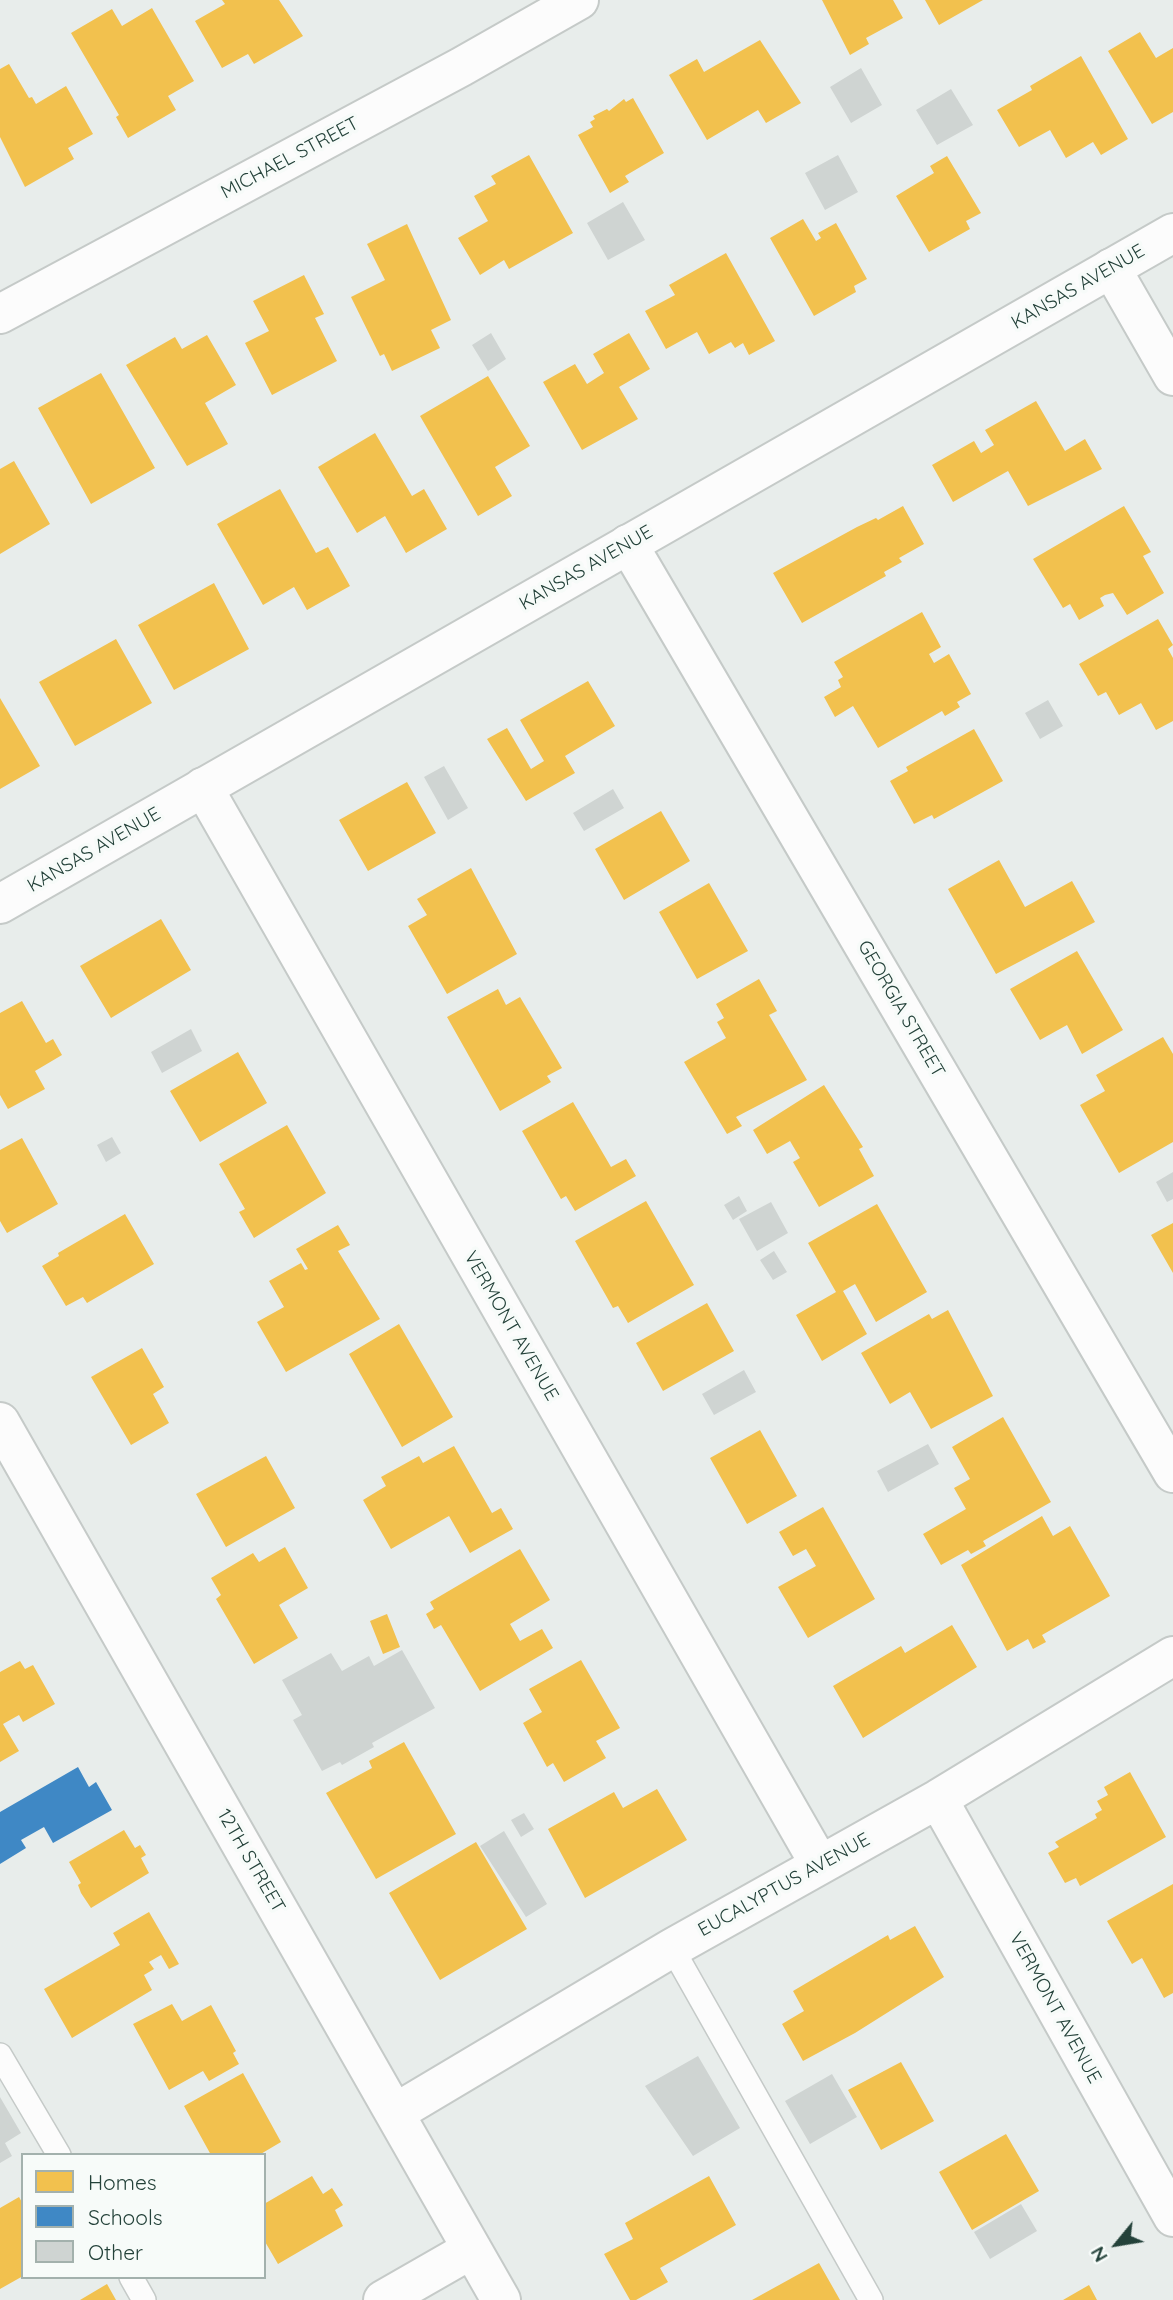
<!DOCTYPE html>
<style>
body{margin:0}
#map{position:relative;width:1173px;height:2300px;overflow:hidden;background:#e8edeb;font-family:Quicksand,sans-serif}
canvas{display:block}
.legend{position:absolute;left:21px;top:2153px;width:245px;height:126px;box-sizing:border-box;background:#f7fbf9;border:2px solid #a3b1ad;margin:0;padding:9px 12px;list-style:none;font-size:21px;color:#24423a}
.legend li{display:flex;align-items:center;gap:14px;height:35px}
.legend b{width:35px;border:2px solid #a3b1ad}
.north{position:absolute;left:1082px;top:2209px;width:70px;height:70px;-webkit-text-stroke:5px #f7fbf9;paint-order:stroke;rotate:240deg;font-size:19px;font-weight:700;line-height:28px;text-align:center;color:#24423a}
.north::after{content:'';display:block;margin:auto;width:24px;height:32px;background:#24423a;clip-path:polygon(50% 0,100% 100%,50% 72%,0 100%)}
</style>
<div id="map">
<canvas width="1173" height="2300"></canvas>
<ul class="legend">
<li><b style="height:19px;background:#f2c14e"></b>Homes</li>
<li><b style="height:19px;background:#3f88c5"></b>Schools</li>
<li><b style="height:19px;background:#cfd4d2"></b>Other</li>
</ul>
<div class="north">N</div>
</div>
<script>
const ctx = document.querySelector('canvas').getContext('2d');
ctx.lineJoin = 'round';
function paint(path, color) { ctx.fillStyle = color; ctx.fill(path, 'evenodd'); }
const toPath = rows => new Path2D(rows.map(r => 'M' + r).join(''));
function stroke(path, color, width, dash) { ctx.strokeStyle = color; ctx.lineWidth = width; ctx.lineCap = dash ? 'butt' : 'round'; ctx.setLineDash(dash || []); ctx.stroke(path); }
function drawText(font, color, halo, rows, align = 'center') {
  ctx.font = font + ' Quicksand,sans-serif'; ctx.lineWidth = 7; ctx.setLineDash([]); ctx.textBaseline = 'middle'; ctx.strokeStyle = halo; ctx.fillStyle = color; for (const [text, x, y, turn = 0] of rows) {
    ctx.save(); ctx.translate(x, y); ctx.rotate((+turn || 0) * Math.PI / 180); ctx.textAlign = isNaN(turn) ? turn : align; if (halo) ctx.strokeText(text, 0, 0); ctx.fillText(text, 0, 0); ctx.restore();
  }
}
const homes = toPath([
 [222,0,279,0,303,36,254,64,248,54,222,68,195,21,225,4],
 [822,0,893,0,903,18,866,38,869,44,850,55],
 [925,0,983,0,939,25],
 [152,8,194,81,168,96,176,110,128,138,116,117,119,115,71,33,112,9,122,26],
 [1140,32,1156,58,1173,48,1173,112,1152,124,1108,51],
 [760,40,801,103,766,123,758,110,707,140,669,75,697,59,704,72],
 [1081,56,1128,139,1101,155,1093,142,1066,158,1050,130,1019,147,997,110,1032,90,1030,86],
 [9,64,29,98,32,97,36,104,66,86,93,134,68,148,74,159,25,187,0,137,0,69],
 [633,98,664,153,625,176,629,182,610,193,578,135,593,127,590,122,595,119,593,116,607,109,609,111,624,99,626,102],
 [529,155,573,233,509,269,504,260,480,275,458,238,488,221,474,196,496,184,491,176],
 [947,156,981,213,966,221,970,229,929,252,896,196,934,173,930,166],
 [803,219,816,241,821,238,818,233,836,223,867,279,854,286,856,292,814,316,770,238],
 [407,224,451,320,431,330,440,348,392,371,384,354,380,356,351,297,385,280,367,244],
 [726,253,775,341,749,355,743,343,735,348,731,342,709,354,697,332,666,349,645,311,675,295,669,285],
 [304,275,324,314,315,318,337,361,272,395,245,343,269,331,253,301],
 [629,333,650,369,619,387,638,419,582,450,543,382,575,364,587,384,604,373,593,354],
 [207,335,236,385,205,403,228,444,187,466,126,365,175,337,182,349],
 [101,373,155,468,91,504,38,408],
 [488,376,530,446,495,467,512,496,478,516,420,416],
 [1036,401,1065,451,1085,439,1102,469,1028,506,1008,471,953,502,932,465,974,441,981,453,994,445,985,430],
 [375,433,412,496,424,489,447,529,406,553,385,516,357,533,318,467],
 [14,461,50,524,0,554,0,469],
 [280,489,316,553,328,547,350,586,307,610,294,587,263,605,217,524],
 [903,506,924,544,899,558,902,562,884,572,886,576,802,623,773,573,857,527,876,518,878,520],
 [1124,506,1151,552,1143,556,1164,593,1127,615,1113,593,1105,595,1100,598,1104,606,1079,620,1070,604,1063,608,1033,559],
 [214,583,249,649,174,690,138,625],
 [922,612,941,647,929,654,934,663,949,654,971,694,957,702,960,707,945,716,942,711,878,748,853,706,835,717,824,697,841,687,838,680,843,677,834,662],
 [1158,619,1173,645,1168,649,1173,658,1173,721,1156,730,1141,703,1119,715,1106,692,1098,696,1079,664],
 [116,639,152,703,75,746,39,682],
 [588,681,615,726,565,756,575,773,526,801,487,739,507,728,531,769,544,761,520,720],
 [0,698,40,766,0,789],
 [974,729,1003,781,934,819,932,815,914,824,890,781,908,771,906,767],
 [407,782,436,833,368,871,339,820],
 [661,811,690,861,624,900,595,849],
 [999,860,1025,907,1072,881,1095,922,996,974,948,889],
 [471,868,517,954,447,994,408,926,427,915,417,899],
 [709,883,748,951,697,979,659,912],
 [161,919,191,970,111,1018,80,966],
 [1077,951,1123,1030,1082,1054,1067,1025,1040,1040,1010,989],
 [759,979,777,1011,769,1015,807,1080,736,1117,742,1126,727,1134,684,1062,726,1038,717,1022,724,1018,716,1004],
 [498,989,506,1005,520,997,562,1068,547,1076,551,1082,500,1111,447,1017],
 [22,1001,46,1043,53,1039,62,1055,35,1071,45,1089,8,1109,0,1095,0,1013],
 [1163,1037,1173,1054,1173,1142,1119,1173,1080,1105,1105,1091,1096,1075],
 [238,1052,267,1103,200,1142,170,1091],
 [824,1085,863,1147,859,1149,874,1176,819,1207,793,1162,800,1158,790,1141,767,1154,753,1130],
 [573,1102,611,1167,626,1159,636,1176,575,1211,566,1196,561,1199,522,1131],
 [287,1125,326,1193,254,1238,239,1212,245,1209,219,1164],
 [22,1138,58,1204,7,1233,0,1221,0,1150],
 [646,1201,694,1285,628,1323,618,1306,613,1308,575,1241],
 [877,1204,927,1292,876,1322,855,1284,843,1291,867,1334,822,1361,796,1315,836,1292,808,1243],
 [125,1214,154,1264,87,1303,83,1297,66,1306,42,1266,59,1256,58,1253],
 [1173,1223,1173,1273,1151,1235],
 [338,1225,350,1245,338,1251,380,1319,286,1372,257,1322,284,1307,269,1281,301,1263,305,1270,308,1269,296,1249],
 [707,1303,734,1351,663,1391,636,1343],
 [948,1310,993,1396,931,1429,910,1392,890,1404,861,1353,929,1314,932,1319],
 [399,1324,453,1417,402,1447,349,1354],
 [142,1348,164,1387,153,1394,169,1423,131,1445,91,1377],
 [1003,1417,1051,1502,983,1541,986,1546,971,1554,968,1550,941,1565,923,1534,966,1509,954,1488,970,1479,952,1447],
 [760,1430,797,1496,747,1524,710,1458],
 [454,1446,492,1513,501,1508,513,1529,470,1553,449,1516,391,1549,363,1500,386,1486,381,1477,419,1456,423,1463],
 [266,1456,295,1508,226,1547,196,1494],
 [823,1507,875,1599,808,1638,778,1587,816,1566,806,1549,793,1556,779,1532],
 [1042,1516,1053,1536,1070,1526,1110,1596,1042,1635,1046,1642,1033,1649,1028,1639,1007,1651,961,1565],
 [285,1547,308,1588,279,1605,298,1638,254,1664,216,1599,221,1595,211,1578,253,1553,259,1562],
 [520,1549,550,1600,510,1624,520,1641,542,1629,553,1648,480,1691,441,1625,434,1629,426,1614,434,1609,430,1602],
 [387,1614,400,1647,383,1654,370,1621],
 [952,1625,977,1667,863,1738,833,1686,901,1646,905,1653],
 [581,1660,620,1728,596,1741,606,1758,564,1782,553,1763,547,1767,523,1723,542,1712,529,1689],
 [20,1661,25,1669,33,1665,55,1704,23,1722,19,1715,3,1724,19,1751,0,1762,0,1672],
 [404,1742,456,1834,376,1879,326,1793,372,1768,369,1761],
 [1130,1772,1166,1837,1080,1886,1076,1878,1065,1883,1048,1853,1059,1847,1055,1842,1097,1818,1095,1814,1102,1810,1097,1801,1108,1795,1104,1787],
 [657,1789,687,1840,585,1898,548,1829,614,1792,623,1808],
 [124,1830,135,1848,140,1845,146,1855,141,1858,149,1873,91,1908,81,1893,78,1885,81,1883,69,1862],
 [476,1842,527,1929,440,1980,389,1893],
 [1173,1884,1173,1993,1164,1998,1142,1958,1132,1964,1107,1921],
 [149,1912,179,1964,169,1969,161,1955,149,1962,154,1969,144,1975,152,1990,72,2038,44,1989,120,1945,113,1933],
 [915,1926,944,1977,855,2033,803,2061,782,2024,804,2011,793,1991,888,1935,890,1940],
 [172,2004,182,2021,211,2005,236,2051,233,2053,239,2064,209,2081,203,2071,169,2090,133,2024],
 [901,2062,934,2121,881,2150,848,2090],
 [243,2073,281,2142,259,2155,211,2155,184,2106],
 [1006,2134,1039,2191,972,2230,939,2172],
 [312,2176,323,2194,332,2188,343,2205,335,2210,343,2226,278,2264,264,2240,264,2204],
 [709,2176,736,2225,660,2268,668,2282,636,2300,630,2300,604,2254,633,2239,625,2223],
 [19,2197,23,2204,23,2276,0,2289,0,2208],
 [819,2263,840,2300,752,2300],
 [107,2284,116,2300,80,2300],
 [1089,2285,1097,2300,1063,2300]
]);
const schools = toPath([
 [78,1767,89,1787,96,1782,112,1810,53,1843,44,1827,21,1840,26,1848,0,1864,0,1812]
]);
const building = toPath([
 [861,68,882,105,851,123,830,87],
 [951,89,973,125,937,145,916,110],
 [838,155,858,192,825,210,805,173],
 [623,202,645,240,608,260,587,223],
 [491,333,506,359,488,371,472,345],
 [1048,700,1063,726,1040,739,1025,713],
 [444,766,468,808,448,820,424,777],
 [613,789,624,808,584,831,573,813],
 [191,1029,202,1051,162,1073,151,1052],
 [112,1137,121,1153,106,1162,97,1145],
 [1173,1172,1173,1199,1167,1202,1156,1182],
 [739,1196,747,1211,733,1220,724,1205],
 [771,1202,788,1233,757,1251,739,1219],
 [774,1251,787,1272,773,1280,760,1260],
 [744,1370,756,1392,714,1415,702,1394],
 [928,1444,939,1464,888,1492,877,1471],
 [402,1650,435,1708,372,1743,374,1747,342,1765,340,1762,322,1771,293,1720,302,1715,282,1680,331,1653,342,1671,369,1656,374,1666],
 [524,1813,534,1829,521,1837,511,1820],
 [504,1831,547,1904,526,1917,480,1846],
 [698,2056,740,2128,693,2156,645,2086],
 [832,2074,857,2117,810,2144,785,2101],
 [0,2097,21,2133,5,2143,12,2156,0,2163],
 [1021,2204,1037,2231,990,2259,974,2232]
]);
const service = toPath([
 [672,1948,871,2300],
 [0,2055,59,2155],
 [131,2277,144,2300]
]);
const minor = toPath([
 [1111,268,1173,376],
 [0,314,461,67,579,0],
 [628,544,1173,1473],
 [203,787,820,1865],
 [0,1422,501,2300],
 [938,1799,1173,2217],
 [395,2113,672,1948,938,1799,1173,1656],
 [383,2300,472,2249]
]);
const tertiary = toPath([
 [0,904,1173,233]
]);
const streetNames = [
 ["MICHAEL STREET",290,158,-28],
 ["KANSAS AVENUE",1078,287,-30],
 ["KANSAS AVENUE",586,568,-30],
 ["KANSAS AVENUE",94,850,-30],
 ["GEORGIA STREET",901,1009,60],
 ["VERMONT AVENUE",511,1326,60],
 ["12TH STREET",251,1861,60],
 ["EUCALYPTUS AVENUE",784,1885,-29],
 ["VERMONT AVENUE",1055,2008,61]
];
paint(homes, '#f2c14e');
paint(schools, '#3f88c5');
paint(building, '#cfd4d2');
stroke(service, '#c5cac8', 26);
stroke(minor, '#c5cac8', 42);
stroke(tertiary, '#c5cac8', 42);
stroke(service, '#fcfcfc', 23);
stroke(minor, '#fcfcfc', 38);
stroke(tertiary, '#fcfcfc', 38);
drawText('19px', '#24423a', '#f7fbf9', streetNames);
</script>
